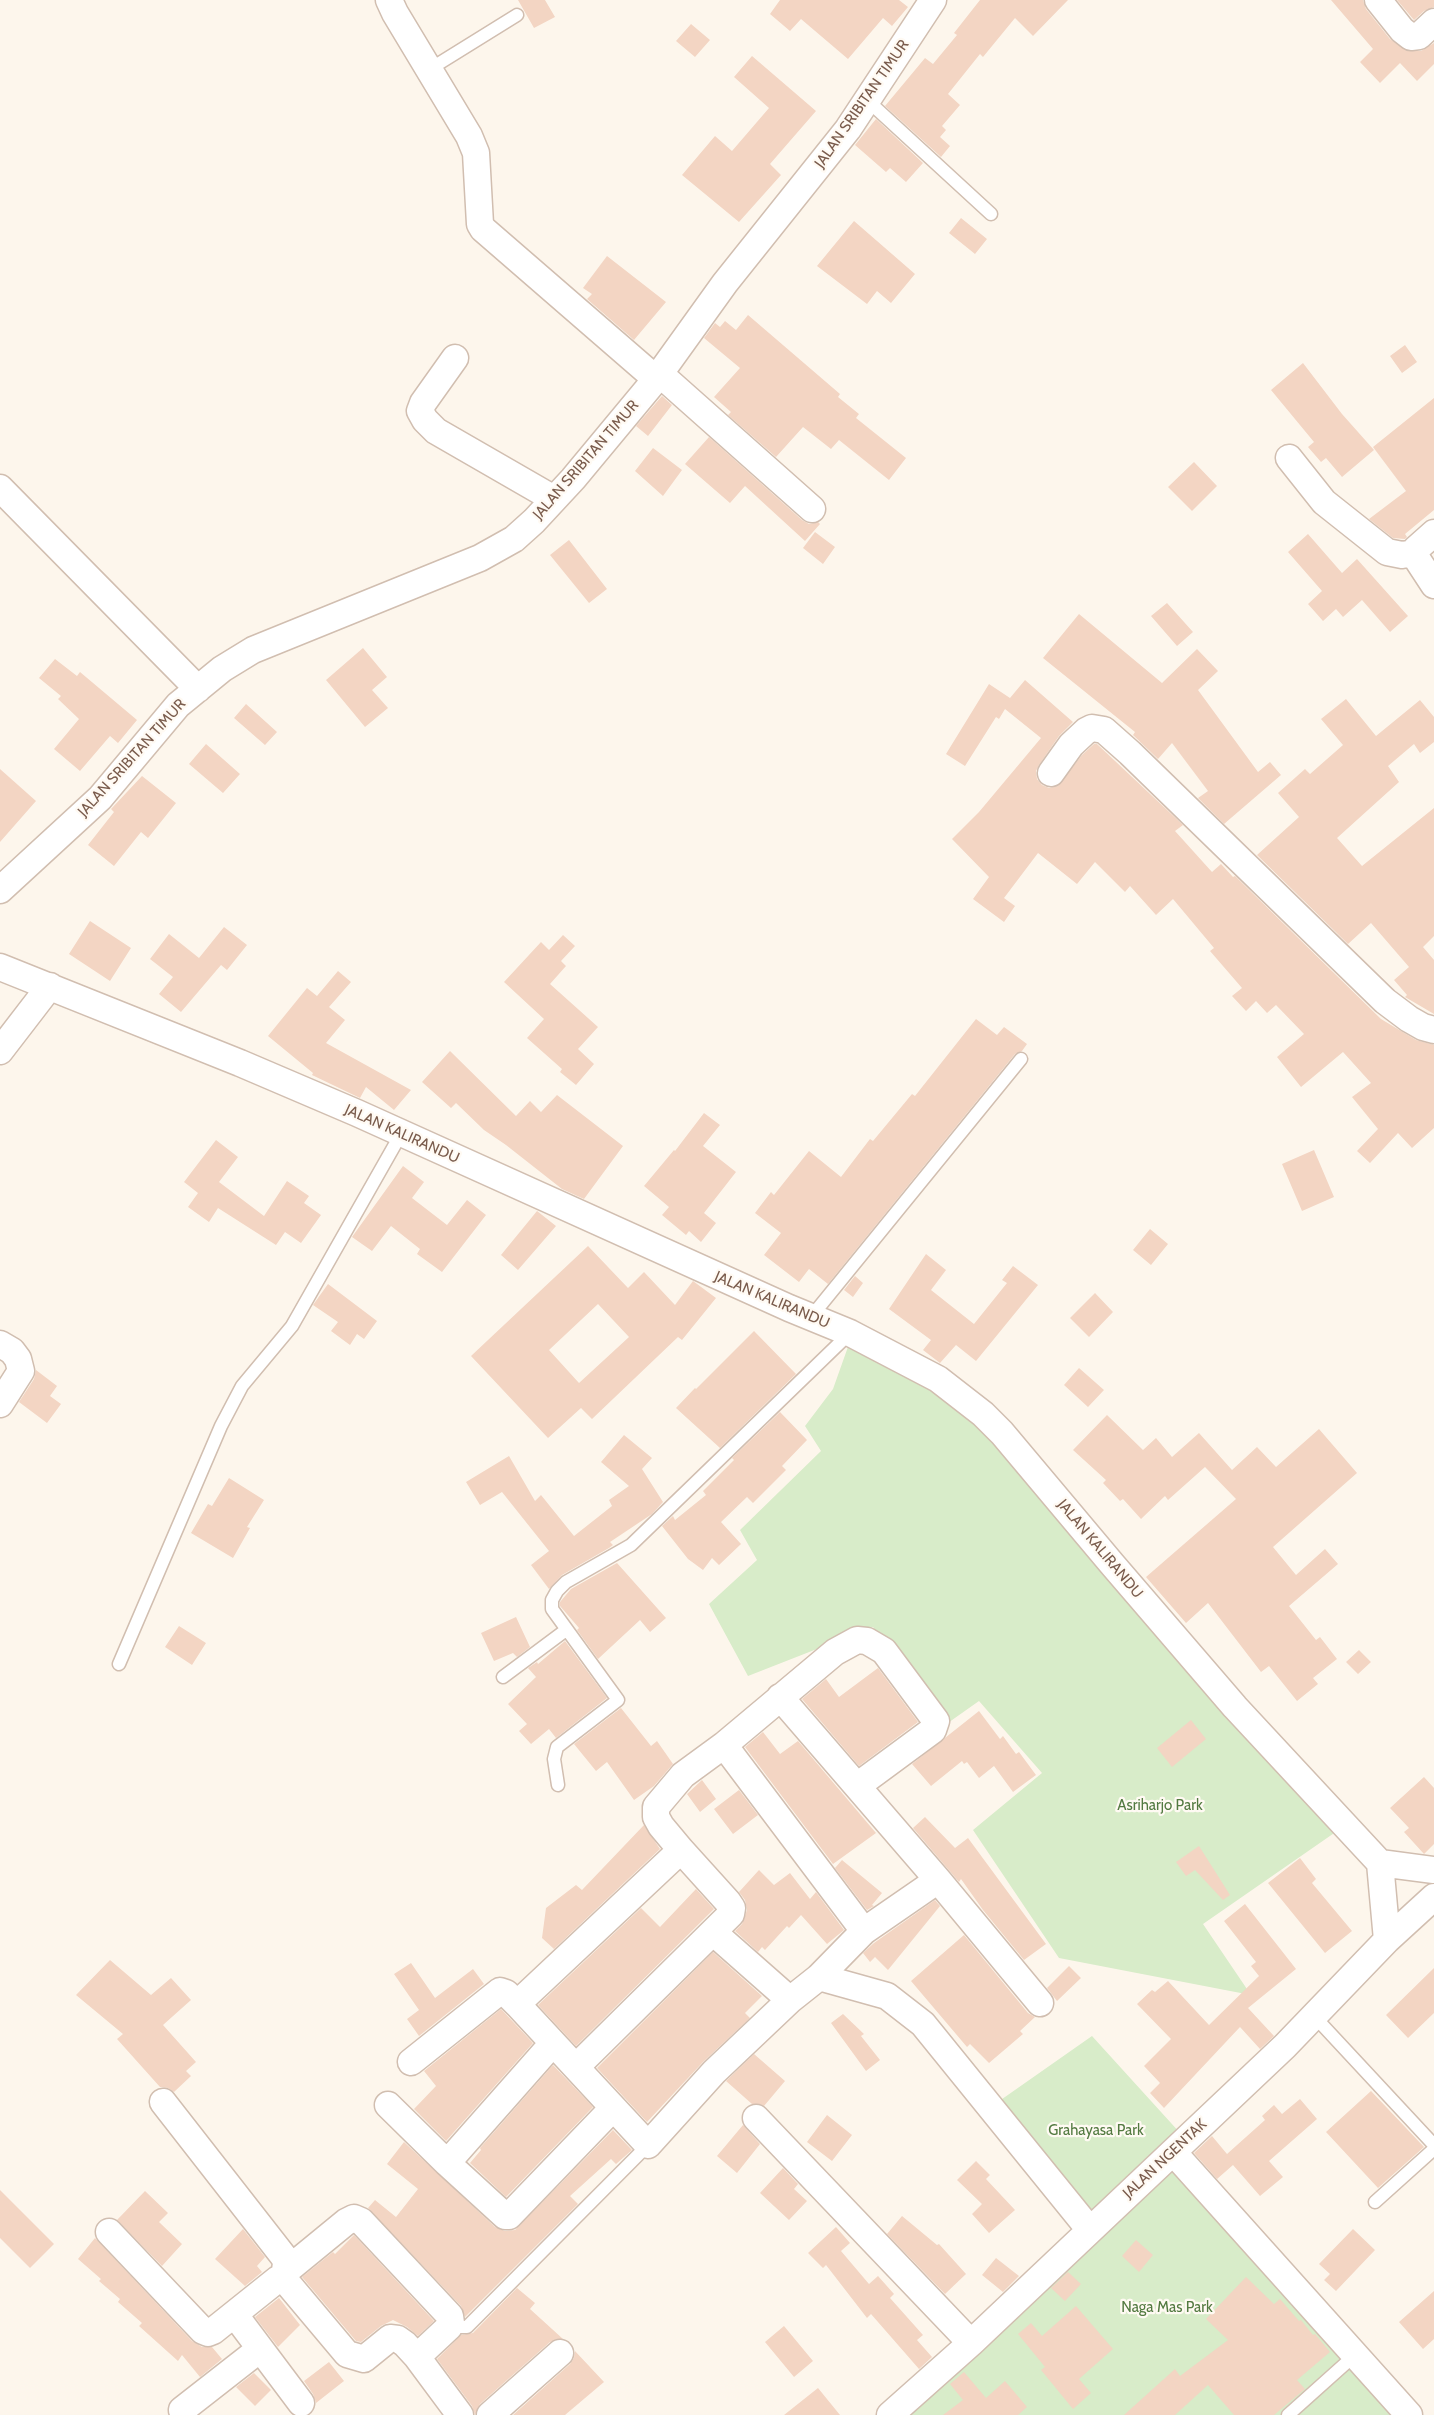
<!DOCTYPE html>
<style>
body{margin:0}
canvas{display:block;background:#fdf6ec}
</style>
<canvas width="1434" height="2415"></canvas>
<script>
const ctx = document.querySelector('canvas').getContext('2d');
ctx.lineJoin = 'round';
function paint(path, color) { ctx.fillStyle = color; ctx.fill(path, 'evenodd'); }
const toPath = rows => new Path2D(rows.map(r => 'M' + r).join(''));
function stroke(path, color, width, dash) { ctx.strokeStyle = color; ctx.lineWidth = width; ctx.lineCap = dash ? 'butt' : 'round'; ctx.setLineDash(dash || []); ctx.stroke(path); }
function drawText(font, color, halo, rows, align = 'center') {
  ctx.font = font + ' Cabin,sans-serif'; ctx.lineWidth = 4.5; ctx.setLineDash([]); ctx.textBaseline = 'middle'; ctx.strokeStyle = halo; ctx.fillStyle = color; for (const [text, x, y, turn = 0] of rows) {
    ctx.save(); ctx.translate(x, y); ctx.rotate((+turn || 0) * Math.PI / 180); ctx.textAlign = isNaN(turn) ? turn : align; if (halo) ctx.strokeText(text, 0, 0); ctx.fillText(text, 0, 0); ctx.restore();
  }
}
const green = toPath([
 [849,1344,923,1376,1001,1434,1340,1829,1203,1924,1251,1995,1059,1958,973,1830,1042,1773,979,1701,945,1725,873,1627,748,1676,709,1604,757,1560,740,1530,821,1451,805,1426,833,1389],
 [1092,2036,1181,2134,1090,2218,995,2104],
 [1174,2156,1405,2415,895,2415]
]);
const building = toPath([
 [518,0,545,0,555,17,534,28],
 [780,0,899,0,908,7,892,26,883,18,848,59,801,19,790,31,770,14],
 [980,0,1068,0,1033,36,1015,18,983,57,980,54,948,94,960,105,942,126,946,130,940,137,950,146,941,157,885,106,925,58,933,64,957,35,954,33],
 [1331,0,1363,0,1366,9,1390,39,1407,51,1421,51,1434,43,1434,64,1417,81,1400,63,1380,83,1360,62,1373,49],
 [1397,0,1434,0,1434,7,1424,11,1414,20],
 [691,24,710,40,695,57,676,41],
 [752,56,816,111,770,164,781,175,739,222,682,175,715,136,732,151,769,108,734,77],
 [876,119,923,163,906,182,890,168,886,172,855,145],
 [961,218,987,239,975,254,949,233],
 [854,221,915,274,891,303,877,291,867,304,817,266],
 [607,256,666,302,634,340,587,299,592,294,583,288],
 [748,315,840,394,838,397,859,414,856,418,906,458,889,480,839,440,831,449,803,427,776,457,728,415,731,412,714,397,740,368,704,338,715,323,720,327,725,321,736,330],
 [1405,345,1417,362,1402,373,1390,356],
 [1303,363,1342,414,1374,450,1342,477,1326,458,1321,462,1308,447,1314,442,1271,390],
 [662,396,672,405,648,436,636,426],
 [1434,398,1434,510,1405,534,1407,537,1405,539,1393,538,1369,519,1406,491,1373,447],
 [709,437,802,520,809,524,818,522,820,524,805,541,745,486,730,503,685,464],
 [653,448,682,470,663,496,635,471],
 [1194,462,1217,486,1192,511,1168,487],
 [815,532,835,547,823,564,803,548],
 [1308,534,1342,573,1357,559,1408,616,1390,632,1362,600,1343,617,1336,609,1323,621,1308,604,1322,591,1288,552],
 [569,540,607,589,589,603,550,555],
 [1167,603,1193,632,1177,646,1151,616],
 [1079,614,1162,683,1197,649,1218,671,1198,690,1258,772,1270,762,1281,775,1224,824,1198,798,1208,791,1172,743,1158,759,1133,735,1135,732,1043,658],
 [363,648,387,677,372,690,388,708,365,727,326,680],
 [55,659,77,676,80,672,137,720,118,743,110,736,80,771,54,749,79,719,58,699,61,696,39,678],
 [1025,680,1073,722,1059,736,1039,765,1036,771,1037,779,1042,785,1049,788,1058,786,1082,755,1094,744,1097,744,1183,825,1175,831,1212,872,1221,864,1233,877,1235,876,1381,1019,1416,1040,1434,1045,1434,1128,1412,1148,1398,1133,1370,1163,1357,1151,1378,1129,1352,1097,1371,1083,1343,1052,1301,1087,1277,1057,1304,1034,1276,1005,1267,1013,1256,1001,1246,1011,1232,996,1242,988,1210,951,1214,948,1173,899,1156,915,1130,886,1125,892,1095,862,1077,884,1038,853,1004,898,1015,906,1004,922,973,899,989,877,952,839,979,812,1041,738,1005,709,999,719,996,717,965,766,946,754,989,684,1010,698],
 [1346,699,1376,736,1420,700,1434,717,1434,742,1420,753,1414,744,1388,766,1399,782,1337,838,1362,866,1434,808,1434,936,1423,947,1434,960,1434,1014,1405,997,1407,995,1394,980,1409,967,1371,923,1348,944,1257,855,1299,817,1278,793,1305,769,1310,774,1343,745,1321,719],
 [246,704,277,732,265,745,234,718],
 [206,744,240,774,223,793,189,764],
 [0,769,36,801,0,842],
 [142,776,176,803,148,838,141,832,114,866,88,845,114,812,111,809],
 [90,921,131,948,110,981,69,954],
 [224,927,247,945,227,970,221,965,181,1012,159,994,173,977,150,959,169,934,199,958],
 [563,935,575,946,561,961,566,966,550,984,598,1027,578,1049,594,1064,576,1085,560,1072,562,1069,527,1038,544,1019,504,982,541,942,549,950],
 [338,971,351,982,329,1007,345,1020,326,1043,411,1090,394,1110,366,1087,360,1098,312,1075,313,1073,268,1036,307,988,317,996],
 [976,1019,997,1035,1004,1027,1027,1044,1022,1051,1015,1054,828,1284,809,1269,799,1282,764,1255,781,1233,755,1213,771,1192,774,1195,809,1151,841,1177,870,1139,873,1141,912,1094,915,1096],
 [450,1051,516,1116,530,1101,541,1112,557,1095,623,1146,584,1199,562,1189,506,1145,484,1130,456,1103,451,1108,422,1082],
 [704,1113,720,1125,703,1146,736,1172,704,1213,716,1223,701,1242,689,1231,686,1235,662,1215,669,1207,644,1186,674,1150,675,1151],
 [216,1140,238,1157,219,1182,264,1216,287,1181,309,1196,304,1203,321,1215,301,1243,285,1232,276,1245,218,1208,209,1222,188,1207,198,1193,184,1182],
 [1314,1150,1334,1197,1302,1211,1282,1164],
 [403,1166,424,1182,412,1198,447,1225,467,1200,486,1215,442,1272,417,1254,420,1249,391,1226,372,1251,352,1237],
 [537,1211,556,1226,518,1270,501,1255],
 [1150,1229,1168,1244,1151,1265,1133,1250],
 [588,1246,628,1288,644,1272,675,1305,693,1281,716,1298,682,1340,678,1337,592,1419,581,1408,548,1438,471,1356],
 [598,1304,629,1337,579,1383,549,1350],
 [926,1254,946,1270,931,1290,974,1324,1007,1283,1002,1280,1013,1266,1038,1285,976,1361,956,1345,940,1363,923,1350,931,1340,889,1309],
 [855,1276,863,1283,853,1297,844,1290],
 [328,1284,377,1321,364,1339,357,1334,350,1345,331,1331,338,1322,313,1305],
 [1095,1293,1113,1312,1089,1337,1070,1318],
 [754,1331,796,1374,720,1448,676,1408,695,1388,696,1389],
 [1079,1368,1104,1390,1088,1407,1064,1385],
 [36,1370,57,1386,50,1396,61,1404,47,1423,19,1402,34,1379],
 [780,1412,807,1440,782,1466,786,1470,753,1503,747,1497,721,1522,741,1544,719,1565,712,1558,703,1570,688,1559,662,1526,673,1516,675,1520,706,1495,703,1491,734,1460,732,1458],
 [1107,1415,1143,1450,1156,1438,1172,1457,1199,1433,1232,1470,1257,1447,1276,1467,1319,1429,1357,1473,1273,1547,1296,1575,1325,1549,1338,1564,1289,1606,1316,1640,1320,1637,1337,1659,1313,1678,1318,1684,1297,1701,1269,1666,1261,1672,1208,1603,1186,1623,1146,1577,1236,1499,1205,1467,1168,1500,1165,1496,1141,1519,1123,1499,1120,1501,1103,1483,1106,1480,1073,1450],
 [624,1435,652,1458,642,1469,663,1502,652,1514,610,1542,613,1545,609,1548,562,1575,549,1589,531,1565,549,1551,502,1492,480,1505,466,1482,509,1456,535,1501,541,1495,574,1536,612,1506,609,1500,629,1486,601,1462],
 [229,1478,264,1500,247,1527,250,1528,233,1558,191,1533,208,1504,212,1506],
 [617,1563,666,1618,650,1632,640,1620,598,1659,577,1630,579,1628,560,1606,560,1602,571,1589],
 [516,1617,530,1647,517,1657,513,1653,494,1661,481,1633],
 [179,1626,206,1643,192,1665,165,1647],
 [565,1641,607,1698,556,1738,549,1729,531,1744,519,1731,527,1724,508,1704,536,1677,528,1668,537,1662,538,1664],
 [1359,1650,1371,1662,1358,1674,1346,1662],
 [878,1668,918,1722,859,1766,802,1699,826,1679,839,1697],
 [621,1708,651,1746,657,1741,673,1764,654,1786,634,1800,607,1762,596,1771,574,1744],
 [979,1711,1000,1739,1003,1736,1016,1754,1019,1752,1036,1775,1013,1792,994,1766,979,1778,967,1762,964,1764,962,1761,931,1786,912,1764],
 [1191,1720,1206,1739,1172,1767,1157,1748],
 [763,1732,780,1754,798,1741,876,1833,833,1864,745,1747],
 [1424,1777,1434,1788,1434,1844,1424,1854,1404,1832,1409,1828,1390,1808],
 [702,1780,716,1799,700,1812,687,1794],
 [739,1790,758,1815,733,1834,714,1809],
 [925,1817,955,1848,968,1838,1046,1944,1024,1960,983,1910,961,1879,959,1882,913,1828],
 [644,1825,660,1849,554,1949,542,1938,546,1908,576,1885,582,1890],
 [1199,1846,1230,1895,1223,1900,1195,1870,1186,1876,1176,1862],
 [1300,1858,1316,1879,1312,1883,1352,1931,1325,1953,1268,1883],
 [842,1860,882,1893,872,1905,874,1906,867,1910,835,1868],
 [759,1870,774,1885,790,1873,810,1899,816,1892,844,1930,827,1944,801,1915,789,1928,787,1926,765,1950,762,1947,758,1952,735,1931,742,1924,747,1910,745,1900,739,1892],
 [696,1889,714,1909,576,2046,538,2005,641,1908,660,1927],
 [935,1900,940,1906,888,1970,875,1957,870,1962,863,1953,874,1943],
 [1245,1904,1296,1969,1248,2008,1274,2036,1260,2049,1240,2027,1164,2108,1150,2093,1160,2083,1144,2066,1171,2039,1137,2004,1152,1990,1155,1992,1168,1981,1209,2025,1259,1976,1251,1966,1256,1962,1224,1921],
 [964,1935,1028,2013,1035,2017,1020,2031,1023,2034,989,2063,970,2044,967,2047,911,1981],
 [713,1952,762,1996,745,2013,750,2018,703,2062,647,2122,597,2068],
 [110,1960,151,1995,171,1978,191,2000,163,2025,196,2062,186,2071,191,2076,174,2092,168,2088,160,2087,117,2039,123,2034,76,1995],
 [411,1963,435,1998,473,1969,484,1984,419,2036,407,2019,419,2010,394,1974],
 [1069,1966,1081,1978,1057,2001,1047,1988],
 [1434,1968,1434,2013,1408,2038,1386,2015],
 [501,2009,533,2043,446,2141,414,2109,436,2086,424,2071],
 [843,2014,864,2034,861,2036,880,2060,866,2071,831,2023],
 [754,2054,785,2081,764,2106,752,2104,726,2081],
 [553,2065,593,2107,506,2197,470,2163,481,2150,480,2148],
 [1371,2091,1424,2147,1378,2188,1326,2132],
 [1300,2099,1317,2119,1269,2161,1283,2177,1260,2196,1233,2165,1217,2179,1194,2153,1212,2136,1227,2154,1265,2120,1262,2116,1274,2105,1282,2114],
 [827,2115,852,2135,832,2161,807,2142],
 [743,2125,760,2144,737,2173,717,2156],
 [613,2130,632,2150,616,2164,611,2159,570,2196,578,2204,465,2317,461,2306,368,2208,375,2200,396,2217,418,2189,387,2164,404,2142,495,2227,505,2231,515,2230],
 [976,2161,990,2175,986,2179,1015,2210,989,2233,972,2214,982,2204,957,2180],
 [783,2168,798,2184,794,2189,807,2201,789,2220,760,2193],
 [0,2190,54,2244,30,2268,0,2238],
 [145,2191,168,2213,159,2222,182,2244,162,2266,117,2220],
 [902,2216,937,2245,939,2244,966,2274,945,2294,887,2234],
 [836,2227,850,2243,841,2251,869,2284,878,2276,894,2294,890,2298,923,2335,917,2340,932,2357,919,2369,871,2314,867,2318,826,2265,823,2268,808,2253],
 [243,2229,265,2257,257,2266,262,2272,245,2286,215,2259],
 [1353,2229,1375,2250,1336,2291,1324,2280,1330,2274,1319,2264],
 [354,2235,434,2321,418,2336,407,2327,393,2320,381,2326,361,2342,356,2341,302,2277,333,2252,335,2254],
 [95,2238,192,2341,202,2347,212,2347,222,2359,200,2377,182,2355,178,2361,139,2326,142,2323,118,2302,120,2299,99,2281,101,2279,78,2259],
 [1136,2240,1153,2255,1139,2272,1122,2256],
 [996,2258,1019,2276,1003,2292,982,2275],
 [1068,2272,1081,2284,1065,2301,1051,2288],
 [1246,2277,1274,2304,1280,2299,1299,2321,1301,2320,1313,2335,1315,2334,1330,2352,1297,2380,1305,2389,1274,2415,1234,2415,1208,2385,1175,2415,1124,2415,1175,2369,1180,2376,1228,2340,1206,2319],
 [517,2288,535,2303,530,2309,563,2339,550,2342,480,2404,475,2415,472,2406,437,2359,461,2335,473,2333],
 [1434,2291,1434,2339,1423,2349,1399,2322],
 [279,2298,300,2325,278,2347,255,2317],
 [1076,2306,1113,2349,1079,2379,1091,2393,1073,2409,1041,2370,1045,2367,1018,2334,1031,2323,1042,2336],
 [784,2326,813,2361,794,2377,765,2342],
 [575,2351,604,2382,565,2415,513,2415,570,2364,574,2358],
 [329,2362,344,2381,316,2403,313,2394,304,2381],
 [964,2372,986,2398,1005,2381,1027,2407,1018,2415,943,2415,963,2400,950,2384],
 [254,2373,271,2390,255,2406,236,2387],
 [818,2388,840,2415,784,2415]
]);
const lane = toPath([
 [430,69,517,15],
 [867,100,991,214],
 [811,1317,1021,1059],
 [119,1664,221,1426,242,1386,292,1326,401,1134],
 [503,1677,566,1630],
 [558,1785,554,1759,557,1747,618,1700,552,1609,552,1600,557,1591,566,1582,631,1545,850,1333],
 [1314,2016,1434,2145],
 [1375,2202,1434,2149],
 [449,2327,467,2327,648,2145],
 [1288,2415,1355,2355]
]);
const street = toPath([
 [389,0,395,13,469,136,476,153,480,224,483,229,656,379],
 [1378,0,1402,30,1411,37,1419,36,1434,22],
 [455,358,423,403,420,411,425,420,436,431,554,499],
 [660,374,812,509],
 [1289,458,1324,502,1387,552,1402,555,1414,553],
 [0,488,198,689],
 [1434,533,1416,549,1414,553,1415,556,1434,585],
 [1051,773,1071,745,1086,731,1092,728,1104,730,1130,753,1385,1001,1409,1019,1423,1027,1434,1030],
 [0,890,100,798,178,705,222,669,253,650,480,558,514,539,534,521,573,479,656,379,725,283,848,129,933,0],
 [0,967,240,1063,357,1113,789,1308,850,1333,938,1379,983,1414,1002,1433,1112,1564,1235,1707,1380,1863,1387,1940],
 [0,1051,50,986],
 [0,1344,12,1351,18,1359,21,1371,0,1404],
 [780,1697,938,1880,1040,2003],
 [724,1745,835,1652,857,1640,867,1641,884,1651,936,1721,933,1730,857,1786],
 [681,1850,661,1826,656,1817,656,1807,683,1775,724,1745,864,1931,819,1977],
 [1380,1863,1434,1870],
 [864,1931,938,1880],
 [714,1933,790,2000],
 [517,2004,681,1850,728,1902,732,1908,731,1914,576,2067],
 [553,2043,447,2163,505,2216,509,2216,613,2108],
 [411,2062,500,1991,506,1993,517,2004,648,2145,714,2072,790,2000,819,1977,887,1996,923,2024,1090,2230],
 [163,2102,284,2257,286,2263,284,2279],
 [388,2105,447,2163],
 [756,2118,971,2343],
 [1173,2152,1409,2415],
 [109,2232,203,2331,208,2333,213,2331,278,2279,284,2279,347,2354,364,2359,390,2338,398,2339,405,2344,417,2357,460,2415],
 [285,2272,346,2222,354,2218,361,2221,450,2316,451,2323,449,2327,417,2357],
 [235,2315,301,2403],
 [182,2410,260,2349],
 [490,2415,560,2353],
 [890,2415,971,2343,1285,2046,1387,1940,1434,1897]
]);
const streetNames = [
 ["JALAN SRIBITAN TIMUR",862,104,-55],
 ["JALAN SRIBITAN TIMUR",586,460,-49],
 ["JALAN SRIBITAN TIMUR",132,758,-48],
 ["JALAN KALIRANDU",402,1134,24],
 ["JALAN KALIRANDU",772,1300,23],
 ["JALAN KALIRANDU",1100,1549,50],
 ["JALAN NGENTAK",1165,2159,-43]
];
const parkNames = [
 ["Asriharjo Park",1160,1806],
 ["Grahayasa Park",1096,2131],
 ["Naga Mas Park",1167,2308]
];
paint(green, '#d8ecc9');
paint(building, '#f3d5c3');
stroke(lane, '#d1beb0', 15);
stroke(street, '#d1beb0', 29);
stroke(lane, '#fff', 12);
stroke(street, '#fff', 26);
drawText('15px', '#7a5c4d', '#fffaf3', streetNames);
drawText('15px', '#537a41', '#fffaf3', parkNames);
</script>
